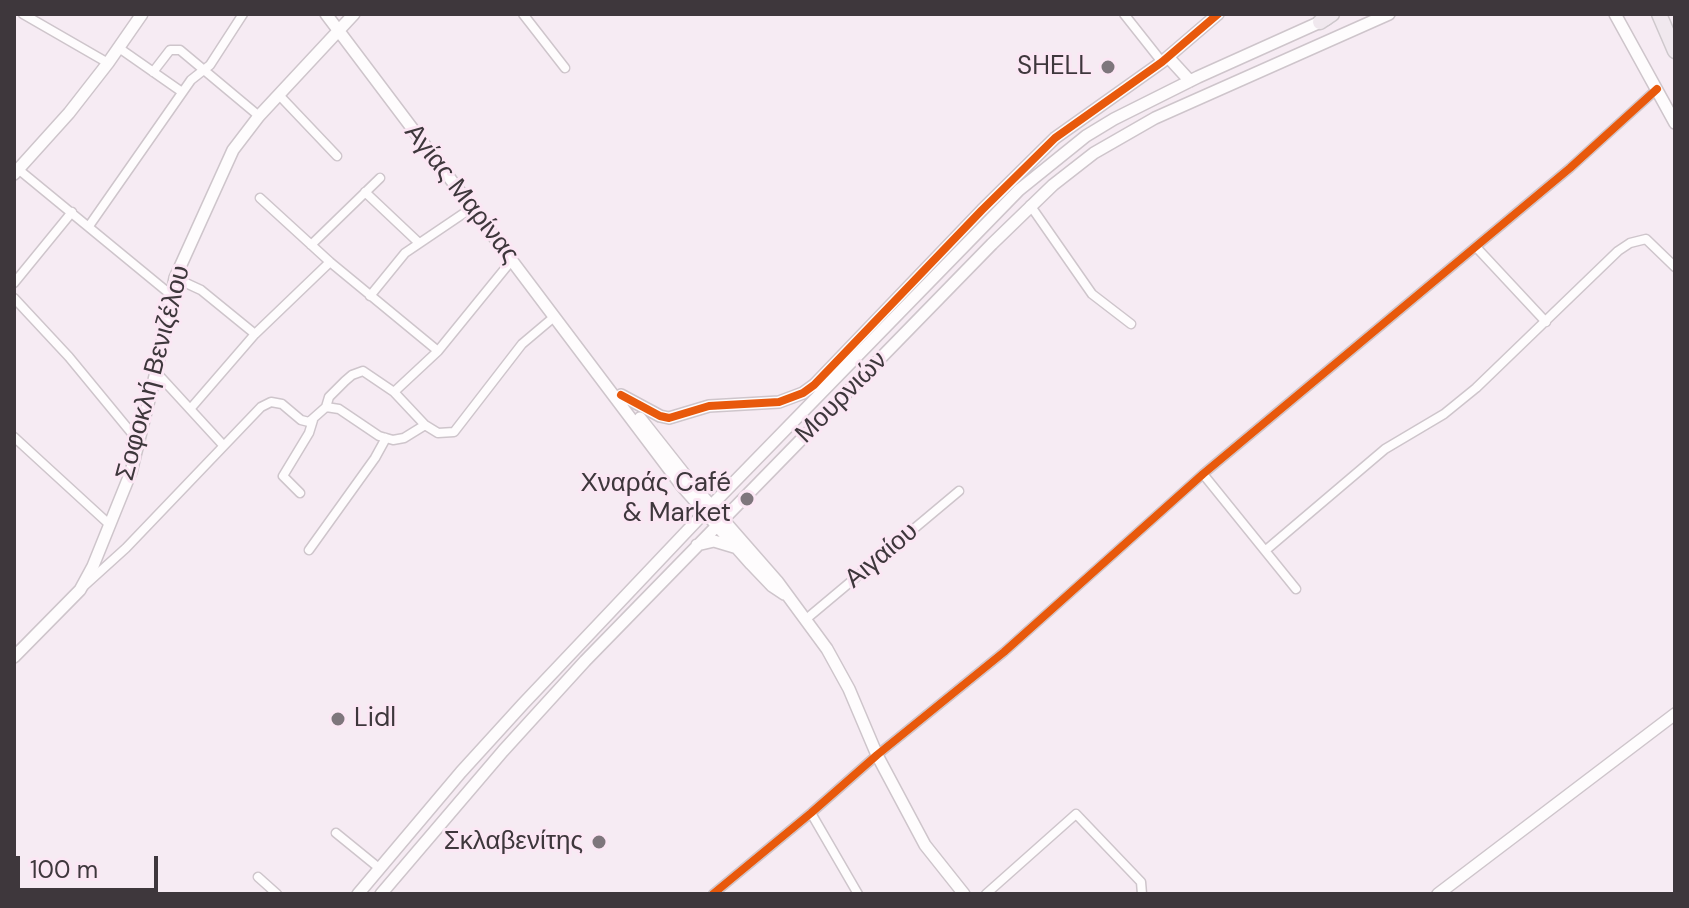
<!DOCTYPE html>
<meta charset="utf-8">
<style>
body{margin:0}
#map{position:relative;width:1689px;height:908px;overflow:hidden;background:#f6ebf3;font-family:"DM Sans",sans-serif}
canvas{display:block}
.frame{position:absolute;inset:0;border:16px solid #3e373c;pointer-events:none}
.scale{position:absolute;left:16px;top:856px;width:142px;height:36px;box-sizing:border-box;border:4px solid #3e373c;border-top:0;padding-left:10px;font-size:24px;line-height:28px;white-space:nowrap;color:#3e373c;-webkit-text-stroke:6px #fbe7f4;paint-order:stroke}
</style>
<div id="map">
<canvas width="1689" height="908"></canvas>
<div class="frame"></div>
<div class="scale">100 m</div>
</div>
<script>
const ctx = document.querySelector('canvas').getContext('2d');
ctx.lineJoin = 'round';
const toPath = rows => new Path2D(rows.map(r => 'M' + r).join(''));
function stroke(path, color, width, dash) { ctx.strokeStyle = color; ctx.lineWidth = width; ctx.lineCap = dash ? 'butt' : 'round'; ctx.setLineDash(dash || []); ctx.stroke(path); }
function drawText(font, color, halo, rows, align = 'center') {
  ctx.font = font + ' "DM Sans",sans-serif'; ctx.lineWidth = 6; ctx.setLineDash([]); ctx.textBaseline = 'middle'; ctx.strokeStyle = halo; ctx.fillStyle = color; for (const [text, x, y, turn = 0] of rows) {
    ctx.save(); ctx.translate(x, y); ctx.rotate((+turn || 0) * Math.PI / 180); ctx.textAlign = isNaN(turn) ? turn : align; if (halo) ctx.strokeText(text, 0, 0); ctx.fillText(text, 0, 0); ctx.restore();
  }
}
const street = toPath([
 [23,14,108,63],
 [523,14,565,68],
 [1124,14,1162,62],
 [119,48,182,92],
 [153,72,170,50,180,50,259,116],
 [279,95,337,156],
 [18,169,170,294],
 [365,192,418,242],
 [260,198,330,262,438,351],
 [1030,205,1092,294,1131,324],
 [89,226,191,80,210,65,243,14],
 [311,245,380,178],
 [1476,247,1546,322],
 [175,278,201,290,255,334],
 [14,283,72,212],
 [370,296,405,253,473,207],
 [14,298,69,357,139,442],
 [156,372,223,445],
 [394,392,438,351,512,260],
 [326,407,329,397,345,381,352,375,363,371,394,392,425,425],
 [191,408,255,334,330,262],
 [14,437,110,525],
 [1203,474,1296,589],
 [300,493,283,476,309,433,313,420],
 [309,550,375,458,386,438],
 [1266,550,1385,449,1444,414,1476,388,1618,251,1630,243,1646,239,1675,267],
 [84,586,126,548,261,407,271,402,282,404,301,420,309,422,326,407,339,409,379,436,393,440,404,438,425,425,438,433,454,432,522,344,554,317],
 [805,620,959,491],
 [811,813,858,894],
 [336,833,379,868],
 [258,877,277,894],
 [713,894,811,813,877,755,1004,652,1203,474,1570,168,1657,89],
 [986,894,1076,814,1141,882,1142,894]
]);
const secondary = toPath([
 [326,14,681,485,751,564,772,586,784,594],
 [1615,14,1675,123],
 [1168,57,1190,81],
 [14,174,69,113,108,63,142,14],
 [621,395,660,416,669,418,709,406,779,402,803,393,814,385,982,210,1055,138,1162,62,1218,14],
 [640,418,693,485,777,581,827,649,849,689,877,755,925,845,964,894],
 [697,545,714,541,734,547],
 [14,657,80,590,93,566,131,472,156,372,175,278,233,150,259,116,354,14],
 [358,894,461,772,523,704,704,513,1019,190,1086,136,1114,119,1198,77,1327,19],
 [381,894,503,751,585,661,992,244,1053,185,1094,153,1155,118,1389,14],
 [1438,894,1675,714]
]);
const highway = toPath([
 [1659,14,1675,51],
 [1320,22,1332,14]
]);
const cycleway = toPath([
 [621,395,660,416,669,418,709,406,779,402,803,393,814,385,982,210,1055,138,1162,62,1218,14],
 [713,894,811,813,877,755,1004,652,1203,474,1570,168,1657,89]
]);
const markers = [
 [1108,67,8,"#7e767c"],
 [747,499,8,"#7e767c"],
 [338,719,8,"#7e767c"],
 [599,842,8,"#7e767c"]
];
const poiNames = [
 ["SHELL",1092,67],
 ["Χναράς Café",731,484],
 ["& Market",731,514],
 ["Lidl",354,719,"left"],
 ["Σκλαβενίτης",583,842]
];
const streetNames = [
 ["Αγίας Μαρίνας",461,194,52],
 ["Σοφοκλή Βενιζέλου",154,373,-75],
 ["Μουρνιών",842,398,-45],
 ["Αιγαίου",882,556,-40]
];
stroke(street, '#cec5cb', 11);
stroke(secondary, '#cec5cb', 14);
stroke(highway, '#cec8cc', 17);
stroke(street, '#fefcfd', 8);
stroke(secondary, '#fefcfd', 11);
stroke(highway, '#f0e8ee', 14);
stroke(cycleway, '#e8590c', 8);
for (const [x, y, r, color] of markers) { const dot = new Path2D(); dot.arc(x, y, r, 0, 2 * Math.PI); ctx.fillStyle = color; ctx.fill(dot); stroke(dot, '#fbe7f4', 3); }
drawText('26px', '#3e373c', '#fbe7f4', poiNames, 'right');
drawText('26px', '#3e373c', '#fbe7f4', streetNames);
</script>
